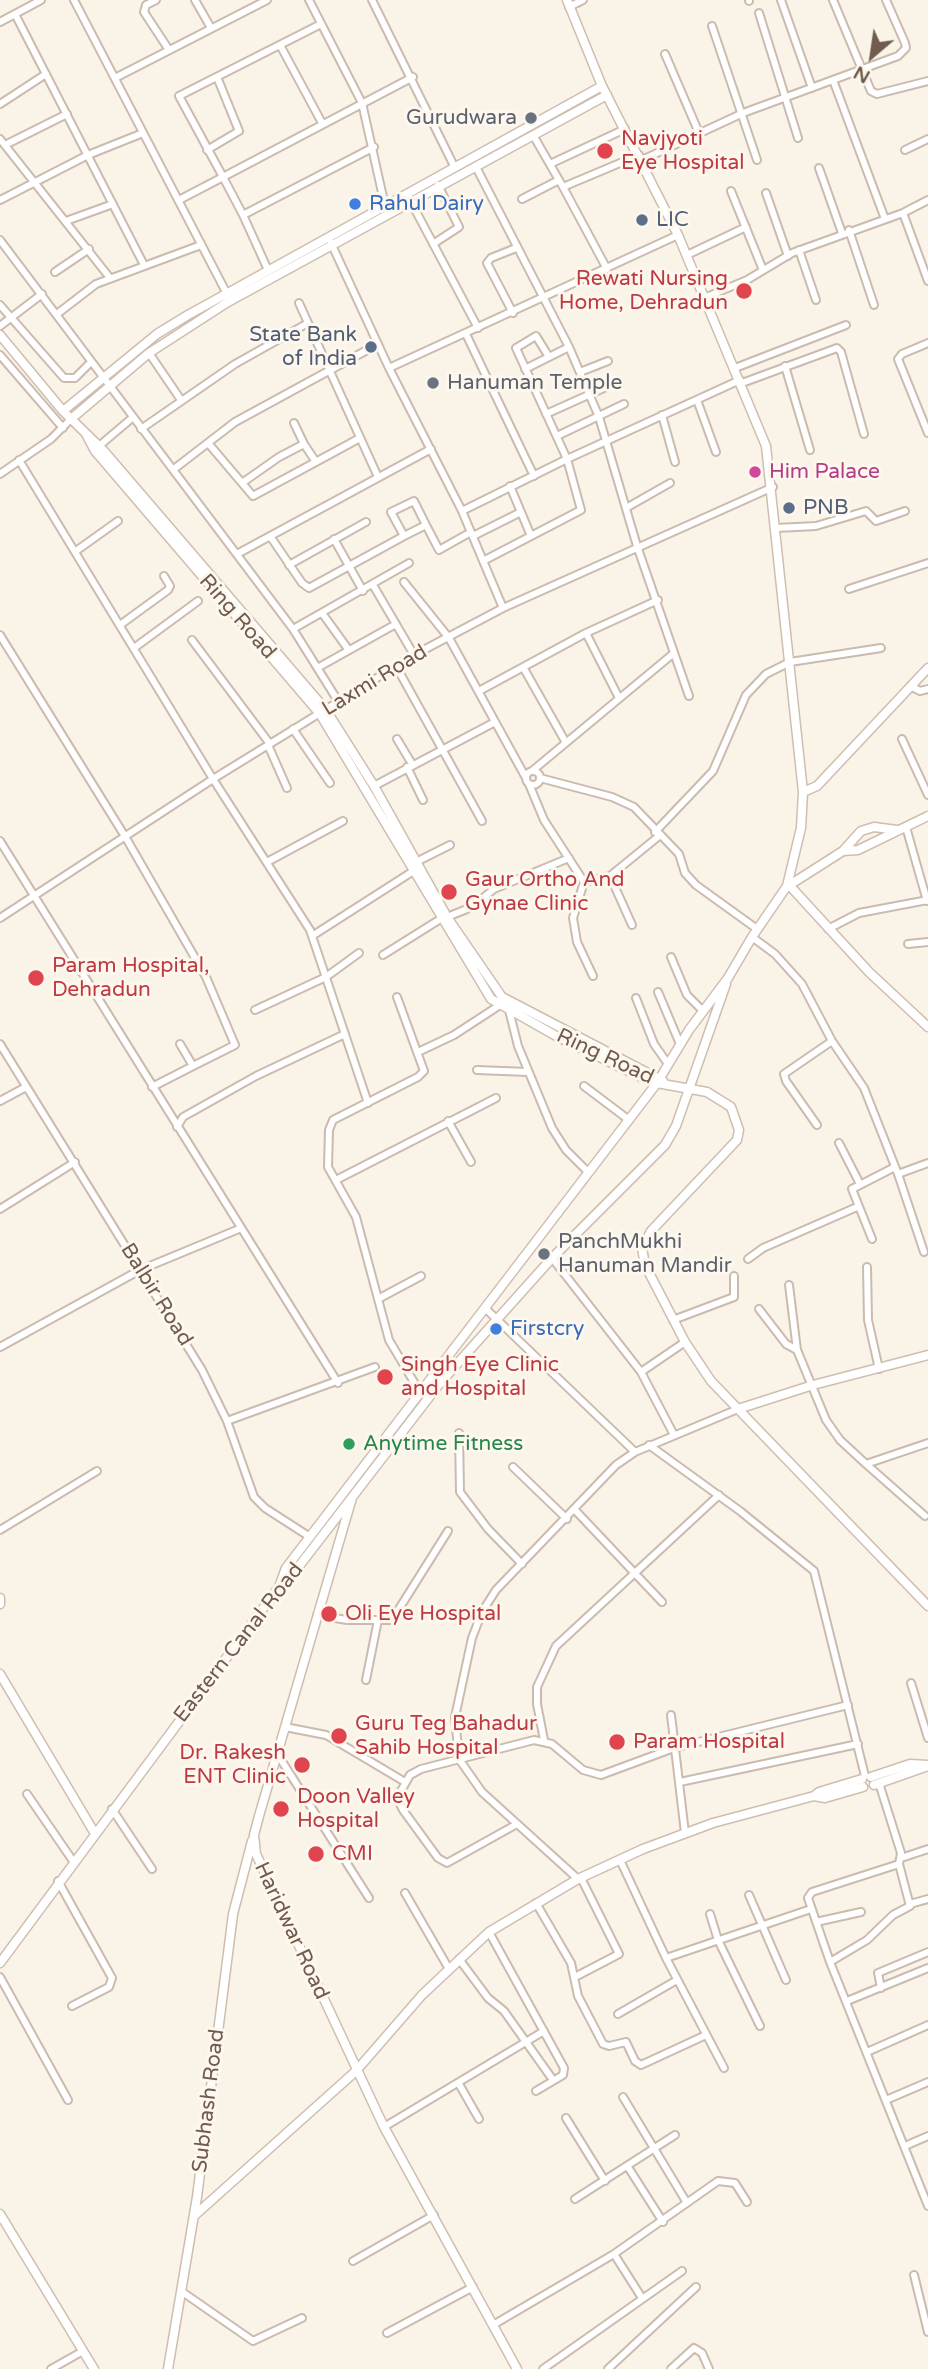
<!DOCTYPE html>
<style>
body{margin:0}
#map{position:relative;width:928px;height:2369px;overflow:hidden;background:#faf3e8;font-family:"Varela Round",sans-serif}
canvas{display:block}
.north{position:absolute;left:837px;top:21px;width:70px;height:70px;-webkit-text-stroke:5px #fdf7ee;paint-order:stroke;rotate:209deg;font-size:19px;font-weight:700;line-height:28px;text-align:center;color:#715b4f}
.north::after{content:'';display:block;margin:auto;width:24px;height:32px;background:#715b4f;clip-path:polygon(50% 0,100% 100%,50% 72%,0 100%)}
</style>
<div id="map">
<canvas width="928" height="2369"></canvas>
<div class="north">N</div>
</div>
<script>
const ctx = document.querySelector('canvas').getContext('2d');
ctx.lineJoin = 'round';
const toPath = rows => new Path2D(rows.map(r => 'M' + r).join(''));
function stroke(path, color, width, dash) { ctx.strokeStyle = color; ctx.lineWidth = width; ctx.lineCap = dash ? 'butt' : 'round'; ctx.setLineDash(dash || []); ctx.stroke(path); }
function drawText(font, color, halo, rows, align = 'center') {
  ctx.font = font + ' "Varela Round",sans-serif'; ctx.lineWidth = 6; ctx.setLineDash([]); ctx.textBaseline = 'middle'; ctx.strokeStyle = halo; ctx.fillStyle = color; for (const [text, x, y, turn = 0] of rows) {
    ctx.save(); ctx.translate(x, y); ctx.rotate((+turn || 0) * Math.PI / 180); ctx.textAlign = isNaN(turn) ? turn : align; if (halo) ctx.strokeText(text, 0, 0); ctx.fillText(text, 0, 0); ctx.restore();
  }
}
const street = toPath([
 [74,0,226,292],
 [156,0,146,5,144,12,169,50],
 [195,0,211,28],
 [309,0,362,103,385,206],
 [372,0,455,168],
 [749,0,749,1],
 [781,0,812,88],
 [833,0,871,91,877,94,928,81],
 [569,7,583,0],
 [759,13,798,138],
 [15,14,144,265],
 [0,22,41,0],
 [712,26,757,160],
 [280,45,322,123],
 [665,54,699,133],
 [115,78,267,0],
 [833,80,885,219],
 [0,104,46,74],
 [533,135,563,187,639,155],
 [0,139,110,278],
 [5,145,67,114],
 [207,150,239,131,217,77],
 [905,150,928,139],
 [642,160,743,113,898,56,906,48,905,43,886,0],
 [550,164,625,129],
 [476,167,569,347,599,417,637,546,689,696],
 [819,168,842,233],
 [563,187,607,269],
 [731,191,763,270],
 [766,193,788,256],
 [522,199,559,180],
 [0,200,88,155,143,133],
 [179,200,223,177,179,96,321,24],
 [411,202,478,328],
 [903,213,928,281],
 [243,215,223,177,413,77],
 [66,221,113,204],
 [849,230,874,305],
 [0,240,293,629,338,701],
 [331,243,389,368,462,511,503,608],
 [433,244,459,227,438,185],
 [799,250,816,300],
 [687,255,746,227],
 [268,270,243,215,374,147],
 [55,272,89,249],
 [704,298,747,280,792,253,903,213,928,200],
 [299,303,378,477],
 [0,305,64,378,75,378,91,362],
 [513,313,487,263,491,258,516,248],
 [57,314,96,284,201,245],
 [0,326,42,294],
 [466,334,534,476],
 [928,343,902,354,898,359,928,433],
 [149,353,181,400],
 [0,355,63,428],
 [785,366,810,450],
 [389,368,678,235],
 [735,368,846,325],
 [525,369,569,347],
 [580,372,608,361],
 [742,383,837,348,841,352,864,434],
 [697,400,716,452],
 [546,414,615,383],
 [662,415,675,462],
 [294,423,304,444],
 [141,429,235,364,308,323],
 [557,436,624,404],
 [208,443,253,496,360,438],
 [99,446,132,418],
 [19,460,213,779,310,930,368,1103],
 [174,469,235,422,378,344],
 [0,474,51,439,71,419],
 [242,483,279,457,304,444,316,462],
 [510,486,531,536],
 [626,508,670,483],
 [462,511,567,459,740,380],
 [426,525,404,536,391,512,414,501,426,525,439,550,471,532],
 [776,528,816,526,866,511,876,521,905,511],
 [270,536,302,583,309,588,404,536],
 [473,536,521,512],
 [334,539,363,591],
 [76,551,118,521],
 [237,554,431,449],
 [483,561,581,510,567,459,516,348,536,336,549,357],
 [289,565,366,522],
 [404,582,449,638,526,778],
 [373,585,414,655],
 [849,589,928,563],
 [322,613,348,649],
 [120,625,168,590,170,586,164,576],
 [293,629,409,563],
 [586,633,619,698],
 [0,635,126,838,206,977,235,1045,193,1066],
 [192,640,270,744],
 [134,648,198,601],
 [396,666,482,821],
 [319,667,396,624],
 [523,667,565,741],
 [910,686,920,691,928,689],
 [479,691,586,633,658,600],
 [293,729,330,783],
 [397,739,412,764],
 [902,739,928,795],
 [268,745,287,788],
 [407,767,423,800],
 '526 778a7 7 0 1 1 14 0a7 7 0 1 1-14 0Z',
 [532,771,674,653],
 [540,778,612,797,634,807,679,854,685,873,696,885,757,929],
 [529,784,544,820,584,882],
 [374,786,495,722],
 [906,827,927,901],
 [655,832,713,771,746,695,766,674,790,662,881,648],
 [0,841,338,1383],
 [418,861,450,845],
 [267,862,343,821],
 [610,876,632,925],
 [447,917,472,907,494,889,569,858],
 [0,918,213,779,414,655,503,608,773,487],
 [828,929,859,913,928,900],
 [312,936,415,870],
 [752,937,775,954,802,984,832,1041,784,1074,786,1081,817,1125],
 [908,944,928,942],
 [383,955,442,918],
 [671,957,687,995,702,1010],
 [593,976,577,942,573,918,584,882,610,876,659,836],
 [658,992,680,1044],
 [397,997,424,1071,418,1077,333,1120,329,1130,328,1167,356,1217,389,1340,421,1394],
 [636,998,654,1044,668,1064],
 [255,1010,326,977,359,953],
 [509,1010,518,1046,552,1128,566,1150,588,1172],
 [832,1041,864,1088,898,1174,924,1252],
 [0,1044,202,1370,227,1421,254,1497,265,1508,310,1537],
 [418,1052,454,1035,500,1005],
 [477,1070,528,1072],
 [584,1086,629,1120],
 [152,1087,193,1066,180,1044],
 [0,1101,26,1087],
 [448,1121,471,1162],
 [177,1127,183,1117,256,1076,345,1034],
 [839,1143,860,1184],
 [898,1174,928,1163],
 [336,1180,496,1098],
 [0,1209,75,1162],
 [872,1239,852,1189,895,1167],
 [552,1258,641,1372,685,1342],
 [748,1259,763,1248,857,1207],
 [867,1267,868,1320,879,1369],
 [789,1285,797,1350,826,1420,840,1440,866,1464,928,1443],
 [378,1299,421,1276],
 [759,1309,786,1344,797,1350],
 [487,1310,635,1452],
 [673,1320,734,1297,734,1276],
 [0,1347,140,1270,239,1229],
 [641,1372,674,1435],
 [227,1421,375,1367],
 [459,1433,460,1492,488,1529,522,1564],
 [649,1445,740,1511,814,1571,865,1776],
 [866,1464,925,1516],
 [513,1467,567,1519],
 [575,1510,662,1602],
 [0,1530,97,1471],
 [317,1615,347,1620,392,1620,448,1531],
 [366,1680,378,1620],
 [911,1683,928,1738],
 [671,1715,685,1833],
 [285,1727,326,1735,405,1782],
 [544,1740,537,1704,537,1687,556,1646,719,1495],
 [278,1755,369,1898],
 [680,1782,858,1744],
 [879,1783,901,1853,899,1864,812,1892,808,1898,830,1962,928,2206],
 [27,1794,73,1861],
 [112,1809,152,1869],
 [517,1824,447,1863,438,1858,403,1810,400,1804,401,1791,410,1775,421,1769,534,1740,552,1744,583,1770,601,1775,674,1748,848,1705],
 [901,1858,928,1849],
 [620,1860,666,1958,724,2068],
 [578,1879,482,1792,459,1759,455,1717,472,1638,482,1612,496,1590,616,1465,635,1452,738,1409],
 [58,1881,112,1978,109,1987,72,2006],
 [405,1893,449,1969],
 [749,1895,786,1980],
 [536,1903,571,1963,578,1996,603,2044,609,2046,626,2042,635,2061,641,2065,706,2035],
 [910,1904,928,1899],
 [710,1914,718,1940,760,2026],
 [816,1922,861,1912],
 [489,1932,564,2068,563,2075,536,2091],
 [666,1958,811,1909],
 [459,1959,488,1998,504,2011,553,2080],
 [830,1962,867,1940,893,1915,910,1906,899,1864],
 [0,1977,68,2100],
 [575,1977,619,1954,581,1878],
 [881,1988,878,1973,928,1952],
 [847,2001,928,1968],
 [618,2014,677,1980],
 [867,2052,928,2025],
 [459,2084,479,2119],
 [623,2097,687,2203],
 [886,2100,928,2082],
 [566,2118,605,2181],
 [384,2127,544,2031],
 [905,2146,928,2136],
 [628,2167,663,2222],
 [575,2199,675,2135],
 [614,2254,642,2298],
 [353,2261,434,2215],
 [914,2275,928,2332],
 [181,2291,253,2341,302,2318],
 [493,2325,614,2254,718,2181,735,2183,747,2202],
 [387,2333,473,2287],
 [51,2369,83,2351],
 [543,2369,682,2271],
 [608,2369,696,2287],
 [671,2369,694,2348,702,2353,709,2369]
]);
const secondary = toPath([
 [0,335,63,411,104,451,326,710,374,786,447,917,502,997,663,1081],
 [63,411,157,334,188,315,602,86],
 [71,419,149,353,228,302,607,95],
 [86,434,95,451,320,714,491,999,558,1037,639,1076,657,1083,707,1092,731,1107,739,1130,737,1140,651,1231,642,1248,645,1265,685,1342,711,1381,928,1606],
 [803,792,817,786,928,668],
 [843,851,858,850,928,816],
 [788,886,843,851,861,831,874,827,897,830],
 [790,886,869,972,928,1027],
 [738,1409,813,1385,928,1355],
 [352,1498,259,1816,254,1835,256,1854,384,2127,517,2369],
 [279,1587,286,1568,657,1083,689,1030,728,978,752,937,787,886,801,828,803,792,766,446,678,235,602,86,567,0],
 [0,1598,0,1604],
 [0,1674,94,1832],
 [871,1777,910,1764,928,1765],
 [874,1785,928,1766],
 [814,1796,825,1798,863,1787],
 [0,1963,279,1587,293,1574,440,1383,552,1258,665,1145,676,1126,726,984],
 [0,2214,94,2369],
 [194,2216,356,2071,422,1995,489,1932,578,1879,643,1849,713,1823,814,1796,819,1792,862,1779],
 [168,2369,197,2197,233,1914,252,1841]
]);
const markers = [
 [531,118,7,"#6b7280"],
 [605,151,9,"#e0444e"],
 [355,204,7,"#3f7fe0"],
 [642,220,7,"#5c6f8a"],
 [744,291,9,"#e0444e"],
 [371,347,7,"#5c6f8a"],
 [433,383,7,"#6b7280"],
 [755,472,7,"#d1479c"],
 [789,508,7,"#5c6f8a"],
 [449,892,9,"#e0444e"],
 [36,978,9,"#e0444e"],
 [544,1254,7,"#6b7280"],
 [496,1329,7,"#3f7fe0"],
 [385,1377,9,"#e0444e"],
 [349,1444,7,"#2e9e5b"],
 [329,1614,9,"#e0444e"],
 [339,1736,9,"#e0444e"],
 [617,1742,9,"#e0444e"],
 [302,1765,9,"#e0444e"],
 [281,1809,9,"#e0444e"],
 [316,1854,9,"#e0444e"]
];
const worshipNames = [
 ["Gurudwara",517,118,"right"],
 ["Hanuman Temple",447,383],
 ["PanchMukhi",558,1242],
 ["Hanuman Mandir",558,1266]
];
const healthNames = [
 ["Navjyoti",621,139],
 ["Eye Hospital",621,163],
 ["Rewati Nursing",728,279,"right"],
 ["Home, Dehradun",728,303,"right"],
 ["Gaur Ortho And",465,880],
 ["Gynae Clinic",465,904],
 ["Param Hospital,",52,966],
 ["Dehradun",52,990],
 ["Singh Eye Clinic",401,1365],
 ["and Hospital",401,1389],
 ["Oli Eye Hospital",345,1614],
 ["Guru Teg Bahadur",355,1724],
 ["Sahib Hospital",355,1748],
 ["Param Hospital",633,1742],
 ["Dr. Rakesh",286,1753,"right"],
 ["ENT Clinic",286,1777,"right"],
 ["Doon Valley",297,1797],
 ["Hospital",297,1821],
 ["CMI",332,1854]
];
const shopNames = [
 ["Rahul Dairy",369,204],
 ["Firstcry",510,1329]
];
const serviceNames = [
 ["LIC",656,220],
 ["State Bank",357,335,"right"],
 ["of India",357,359,"right"],
 ["PNB",803,508]
];
const hotelNames = [
 ["Him Palace",769,472]
];
const streetNames = [
 ["Ring Road",237,617,49],
 ["Laxmi Road",375,681,-31],
 ["Ring Road",605,1057,25],
 ["Balbir Road",156,1295,58],
 ["Eastern Canal Road",239,1643,-52],
 ["Haridwar Road",291,1931,65],
 ["Subhash Road",209,2101,-83]
];
const leisureNames = [
 ["Anytime Fitness",363,1444]
];
stroke(street, '#cbbbaf', 10);
stroke(secondary, '#cfbdb0', 11);
stroke(street, '#fff', 6);
stroke(secondary, '#fff', 8);
for (const [x, y, r, color] of markers) { const dot = new Path2D(); dot.arc(x, y, r, 0, 2 * Math.PI); ctx.fillStyle = color; ctx.fill(dot); stroke(dot, '#fdf7ee', 2.5); }
drawText('21px', '#5b616d', '#fdf7ee', worshipNames, 'left');
drawText('21px', '#be3a42', '#fdf7ee', healthNames, 'left');
drawText('21px', '#366cbe', '#fdf7ee', shopNames, 'left');
drawText('21px', '#4e5e75', '#fdf7ee', serviceNames, 'left');
drawText('21px', '#b23c85', '#fdf7ee', hotelNames, 'left');
drawText('21px', '#715b4f', '#fdf7ee', streetNames);
drawText('21px', '#27864d', '#fdf7ee', leisureNames, 'left');
</script>
